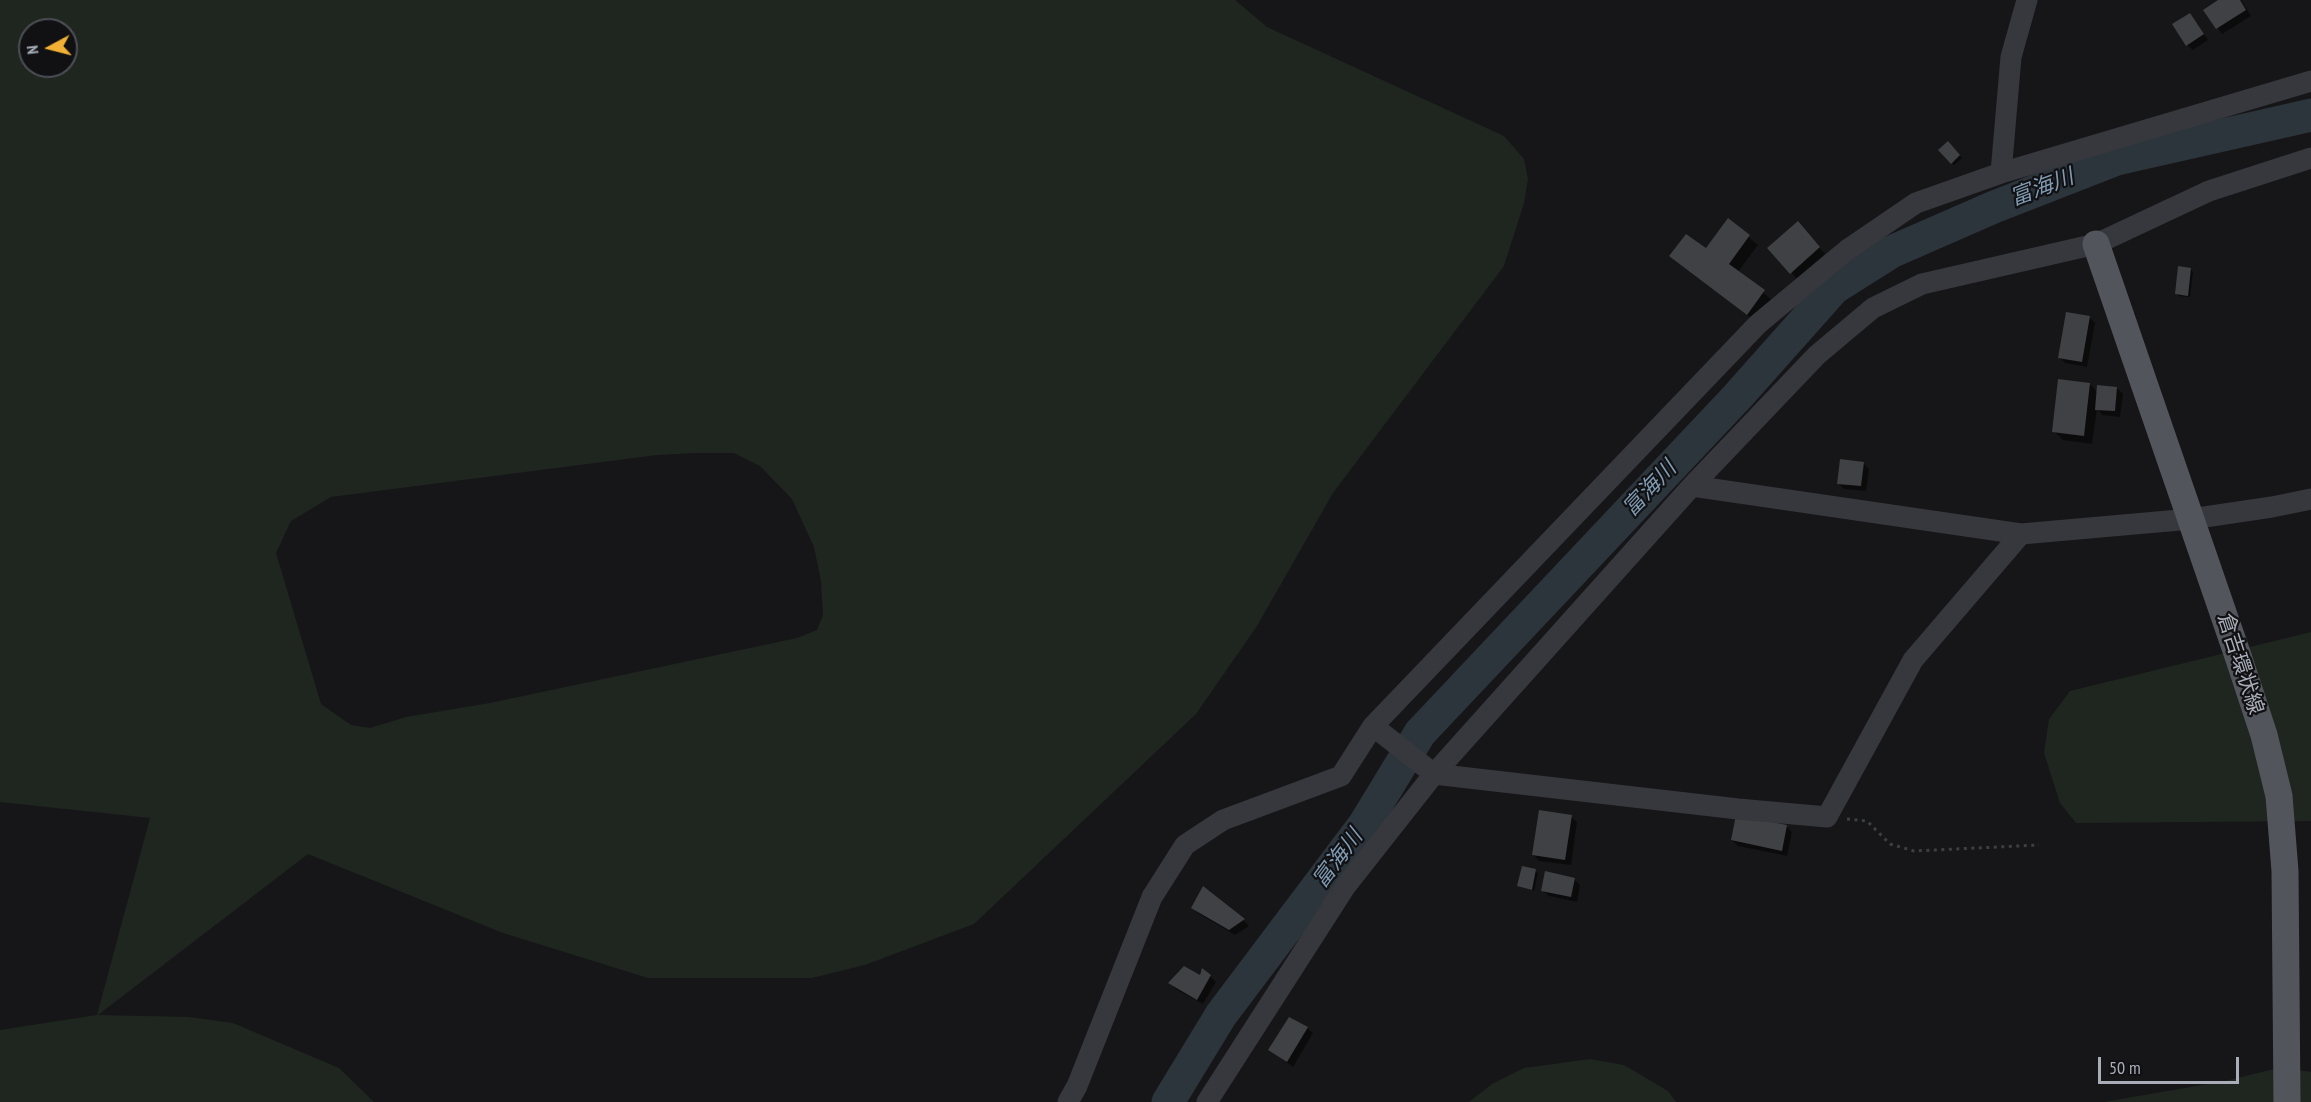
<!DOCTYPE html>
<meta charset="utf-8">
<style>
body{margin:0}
#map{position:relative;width:2311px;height:1102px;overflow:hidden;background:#161618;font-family:"PT Sans Narrow",sans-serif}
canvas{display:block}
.north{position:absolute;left:18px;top:18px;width:60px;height:60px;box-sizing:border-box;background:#111113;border:2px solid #4d4f55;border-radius:50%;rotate:263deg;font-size:16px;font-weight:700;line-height:24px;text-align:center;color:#a8adb8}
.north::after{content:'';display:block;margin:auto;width:21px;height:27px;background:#f2b134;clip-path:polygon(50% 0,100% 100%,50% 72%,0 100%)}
.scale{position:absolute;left:2098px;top:1057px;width:141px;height:27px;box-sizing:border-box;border:3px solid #a8adb8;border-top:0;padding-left:8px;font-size:18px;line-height:21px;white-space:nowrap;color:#a8adb8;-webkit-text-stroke:4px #111113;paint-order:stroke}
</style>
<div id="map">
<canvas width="2311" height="1102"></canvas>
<div class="north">N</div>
<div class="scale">50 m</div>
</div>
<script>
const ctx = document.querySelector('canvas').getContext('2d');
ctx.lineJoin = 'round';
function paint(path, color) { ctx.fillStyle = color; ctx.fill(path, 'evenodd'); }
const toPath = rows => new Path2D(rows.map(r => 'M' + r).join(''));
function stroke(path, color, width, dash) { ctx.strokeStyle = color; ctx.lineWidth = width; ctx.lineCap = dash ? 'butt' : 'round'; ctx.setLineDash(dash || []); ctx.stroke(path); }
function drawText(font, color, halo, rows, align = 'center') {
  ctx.font = font + ' "PT Sans Narrow","Noto Sans JP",sans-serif'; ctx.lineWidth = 4.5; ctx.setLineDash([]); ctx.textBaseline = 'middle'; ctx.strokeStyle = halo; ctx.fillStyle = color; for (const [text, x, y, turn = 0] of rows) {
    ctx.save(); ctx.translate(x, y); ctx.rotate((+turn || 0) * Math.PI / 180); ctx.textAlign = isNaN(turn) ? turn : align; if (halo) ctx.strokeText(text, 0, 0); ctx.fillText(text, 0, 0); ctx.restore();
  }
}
const green = toPath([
 [0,0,1235,0,1267,27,1504,136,1524,159,1528,179,1524,203,1504,266,1333,493,1257,626,1196,714,974,924,865,965,812,978,648,978,503,933,308,854,98,1015,189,1017,233,1023,339,1068,374,1102,0,1102,0,1030,97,1015,150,818,0,802],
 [30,30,66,30,66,66,30,66],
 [694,453,734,453,760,466,792,499,814,547,821,581,823,615,817,630,797,638,490,703,406,717,370,728,351,725,321,704,276,553,291,521,331,497,657,455],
 [2311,632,2311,821,2076,823,2060,803,2044,753,2049,719,2070,691],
 [1590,1059,1624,1065,1668,1091,1676,1102,1469,1102,1492,1084,1524,1068],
 [2291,1069,2311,1072,2311,1102,2104,1102,2225,1081,2270,1070]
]);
const shadow = toPath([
 [2221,0,2241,0,2251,16,2222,34,2205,10],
 [2190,14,2208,40,2193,50,2187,45],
 [1948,143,1962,158,1954,165,1940,150],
 [1728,220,1758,245,1738,272,1772,300,1756,322,1671,256,1706,250],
 [1803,229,1825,254,1797,279,1769,248],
 [2191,269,2193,272,2190,297,2179,296,2176,293],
 [2089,317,2095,323,2087,367,2065,363,2059,357],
 [2090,384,2098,393,2117,388,2123,394,2120,417,2102,415,2097,409,2092,444,2063,440,2054,431],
 [1863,463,1869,469,1866,491,1844,489,1838,483],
 [1571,817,1577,822,1571,865,1539,861,1534,855],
 [1786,826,1792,832,1787,856,1738,846,1732,840],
 [1523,868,1538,873,1534,891,1519,886],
 [1574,879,1580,885,1577,902,1549,896,1543,891],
 [1204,888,1244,921,1249,926,1235,935,1198,913,1193,908],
 [1210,976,1216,982,1203,1004,1176,989,1171,983],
 [1307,1028,1313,1033,1293,1067,1270,1050]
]);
const river = toPath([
 [1168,1102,1221,1015,1364,825,1420,733,1737,397,1834,288,1891,252,1994,207,2117,159,2311,115]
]);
const building = toPath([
 [2218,0,2240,0,2246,10,2216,29,2203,10],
 [2190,13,2204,34,2186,46,2172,24],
 [1948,141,1960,155,1951,164,1938,150],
 [1728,218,1750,235,1729,264,1765,290,1747,315,1669,256,1686,234,1706,248],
 [1798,221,1820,247,1790,274,1767,248],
 [2178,266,2191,268,2188,296,2175,294],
 [2066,312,2090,316,2082,362,2058,358],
 [2058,379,2090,383,2084,436,2052,432],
 [2097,385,2117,387,2115,411,2095,410],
 [1840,459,1864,462,1861,486,1837,484],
 [1539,810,1572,815,1565,860,1532,855],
 [1736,815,1787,825,1782,851,1731,840],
 [1522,866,1536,869,1532,890,1517,886],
 [1545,871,1575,878,1571,897,1541,891],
 [1203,886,1245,919,1229,930,1191,908],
 [1184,966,1200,975,1202,968,1211,975,1197,1000,1168,983],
 [1289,1017,1308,1027,1287,1062,1268,1050]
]);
const path = toPath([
 [1847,819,1867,821,1890,844,1914,851,2039,845]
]);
const minor = toPath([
 [2001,173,2011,57,2027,0],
 [1692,486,2021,534,2191,519,2272,507,2311,499],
 [1373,726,1434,774,1738,809,1827,817,1913,660,2021,534],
 [1068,1102,1077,1086,1152,897,1185,845,1223,820,1341,776,1373,726,1758,324,1847,250,1916,203,2001,173,2311,81],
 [1207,1102,1345,887,1434,774,1692,486,1817,355,1873,308,1922,284,2096,244,2209,191,2311,158]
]);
const major = toPath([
 [2096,244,2239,659,2264,735,2279,796,2285,871,2287,1102]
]);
const streetNames = [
 ["倉吉環状線",2240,664,72]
];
const waterNames = [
 ["富海川",2042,188,-21],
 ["富海川",1650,489,-47],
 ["富海川",1338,859,-53]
];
paint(green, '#1e261f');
paint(shadow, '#0007');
stroke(river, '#2c353c', 33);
paint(building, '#404145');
stroke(path, '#3d3f44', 3, [3, 4.5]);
stroke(minor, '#37383d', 21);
stroke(major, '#53555c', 27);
drawText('21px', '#a8adb8', '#111113', streetNames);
drawText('italic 22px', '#7f9bb3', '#111113', waterNames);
</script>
